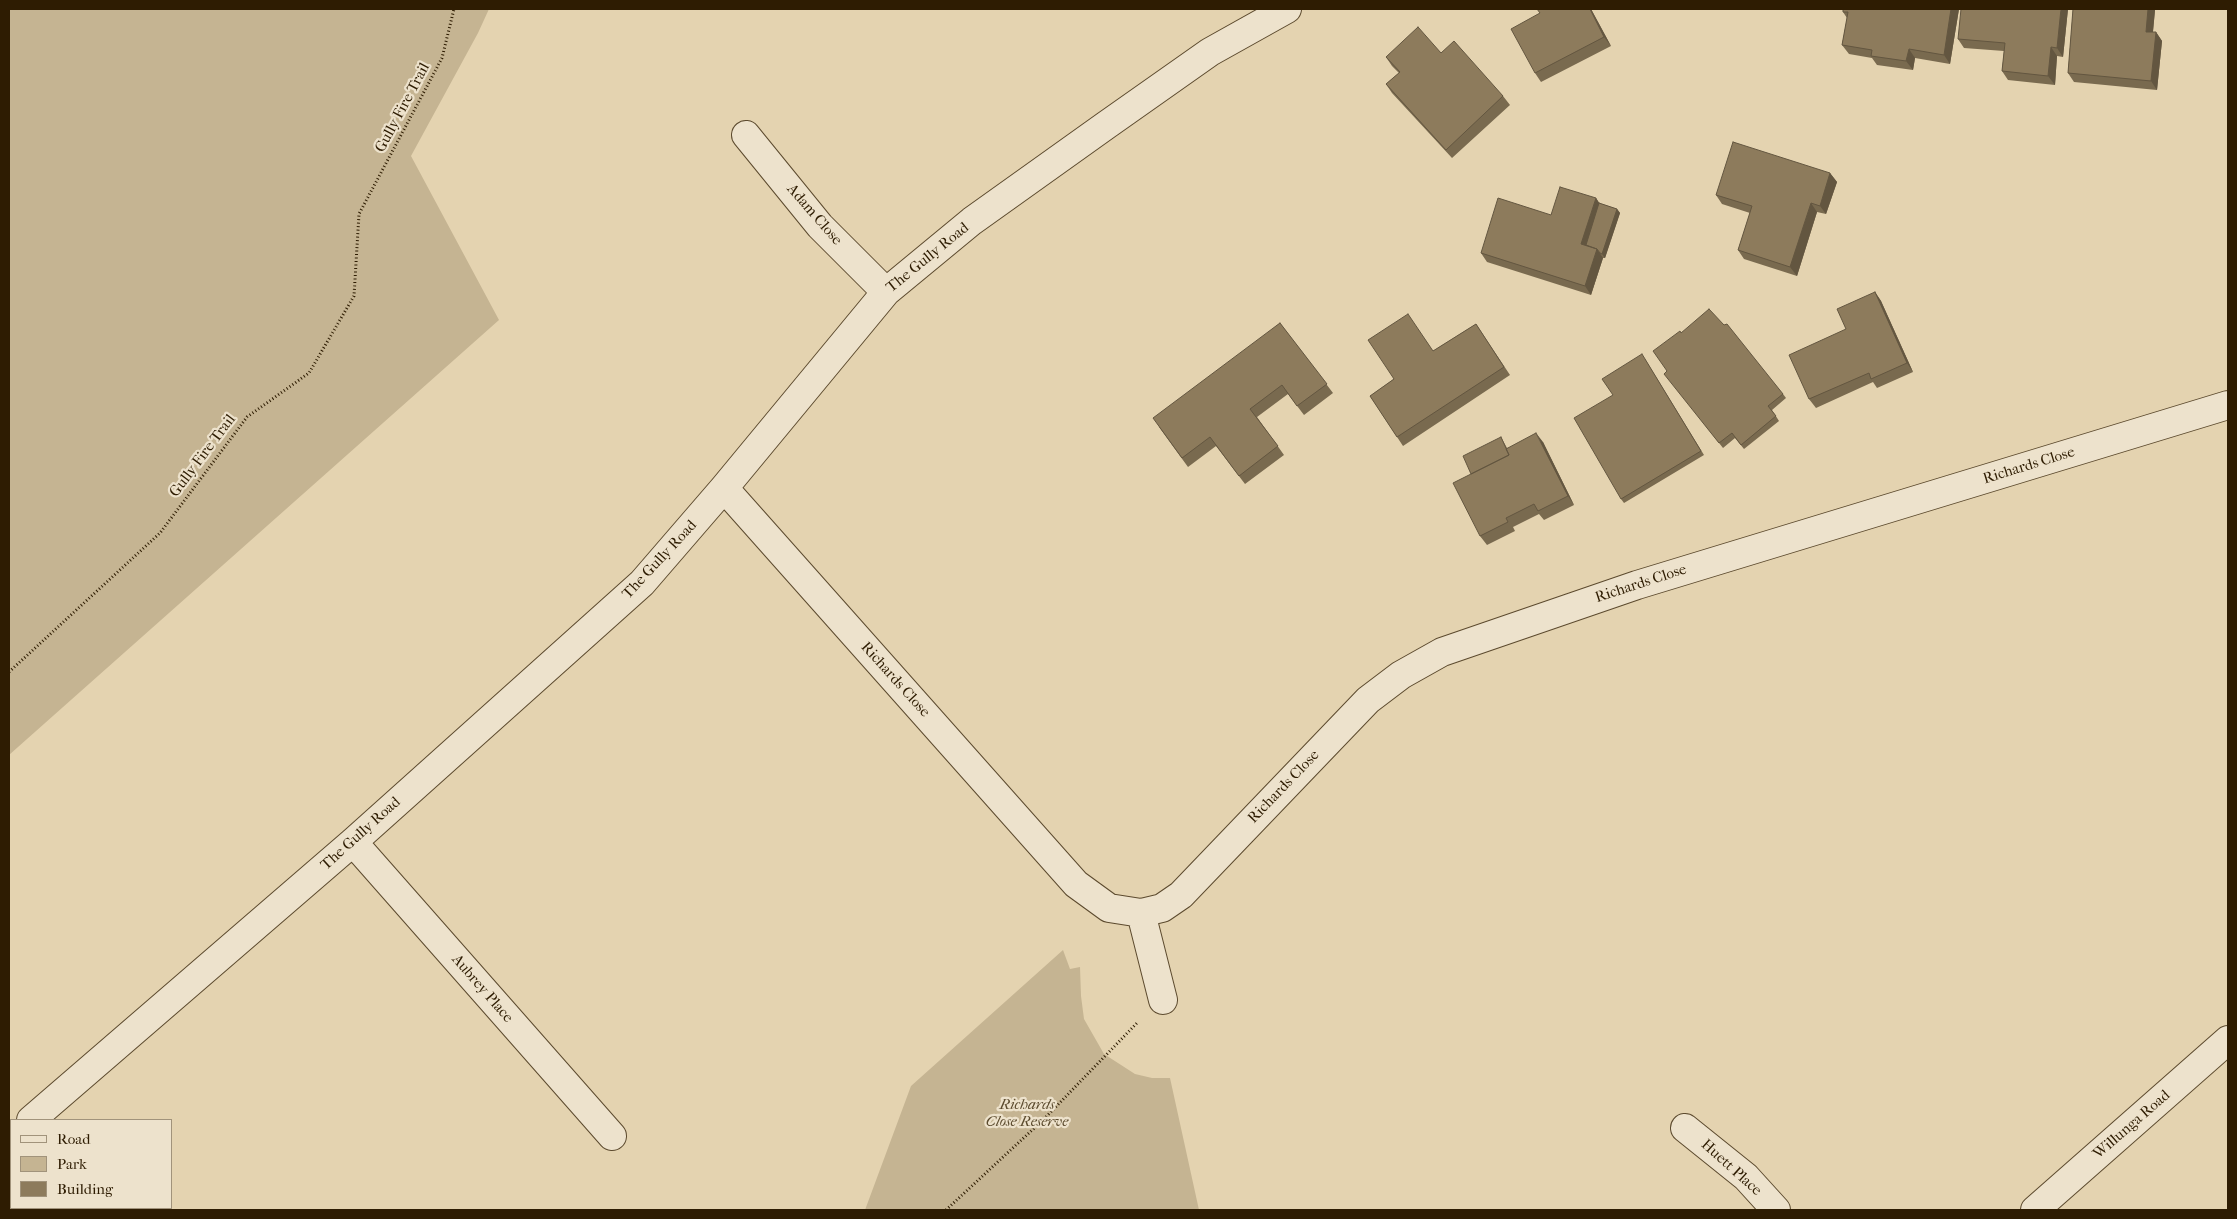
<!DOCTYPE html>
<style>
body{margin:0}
#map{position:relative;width:2237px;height:1219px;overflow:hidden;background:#e4d3b0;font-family:"IM FELL French Canon",serif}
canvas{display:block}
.frame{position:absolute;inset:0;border:10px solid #2e1c02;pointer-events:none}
.legend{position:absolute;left:10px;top:1119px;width:162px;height:90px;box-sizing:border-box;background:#ede2cc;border:1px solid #a1937b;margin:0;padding:6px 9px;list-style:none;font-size:15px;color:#2e1c02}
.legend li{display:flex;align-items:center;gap:10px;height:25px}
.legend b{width:25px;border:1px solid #a1937b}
</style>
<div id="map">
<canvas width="2237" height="1219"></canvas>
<div class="frame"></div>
<ul class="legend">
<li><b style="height:6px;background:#ede2cc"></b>Road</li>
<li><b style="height:14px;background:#c5b492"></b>Park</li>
<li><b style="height:14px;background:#8d7b5c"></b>Building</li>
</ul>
</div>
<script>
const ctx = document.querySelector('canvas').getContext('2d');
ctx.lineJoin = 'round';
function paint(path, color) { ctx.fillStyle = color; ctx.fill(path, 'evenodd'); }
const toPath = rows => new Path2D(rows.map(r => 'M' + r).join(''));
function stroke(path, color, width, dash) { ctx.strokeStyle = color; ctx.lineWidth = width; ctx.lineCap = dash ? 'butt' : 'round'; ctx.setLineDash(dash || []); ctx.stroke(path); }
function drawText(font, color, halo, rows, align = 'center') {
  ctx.font = font + ' "IM FELL French Canon",serif'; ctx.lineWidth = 4.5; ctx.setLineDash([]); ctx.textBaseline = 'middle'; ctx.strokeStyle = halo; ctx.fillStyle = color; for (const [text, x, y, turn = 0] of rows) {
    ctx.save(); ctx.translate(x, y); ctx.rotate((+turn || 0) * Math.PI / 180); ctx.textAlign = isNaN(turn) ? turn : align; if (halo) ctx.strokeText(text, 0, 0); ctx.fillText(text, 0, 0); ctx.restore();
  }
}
const green = toPath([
 [9,9,489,9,478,33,411,156,499,320,9,755],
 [1063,950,1070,969,1080,967,1081,996,1084,1019,1104,1054,1135,1074,1152,1078,1170,1078,1199,1210,865,1210,911,1086]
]);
const path = toPath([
 [9,672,160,533,247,417,309,373,354,296,359,214,442,58,454,9],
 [946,1210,1044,1119,1138,1022]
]);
const street = toPath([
 [746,135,820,226,886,292],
 [724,488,1076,884,1109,908,1141,913,1162,908,1181,895,1368,700,1401,675,1442,652,1637,585,2228,405],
 [353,842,612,1136],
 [1141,913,1163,1000],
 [31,1120,353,842,642,583,724,488,886,292,972,221,1105,126,1210,52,1287,9],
 [1685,1128,1746,1177,1776,1210],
 [9,1139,11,1137],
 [9,1198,11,1201],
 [2035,1210,2228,1040]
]);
const wall = toPath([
 [1591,9,1611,46,1541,82,1535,73],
 [1843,9,1959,9,1950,64,1915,58,1913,70,1877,65,1872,58,1849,54,1842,45,1847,18,1843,12],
 [2068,9,2063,57,2057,56,2055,85,2008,80,2002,71,2004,51,1964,48,1958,39],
 [2073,9,2154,9,2155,10,2153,32,2156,32,2162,41,2157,90,2074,82,2068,73],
 [1441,53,1503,96,1510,105,1452,158,1392,93,1386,84,1399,73,1392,66,1386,57],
 [1830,173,1837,182,1826,214,1817,212,1797,276,1744,259,1738,250,1750,213,1722,204,1716,195],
 [1596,198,1599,203,1617,209,1620,213,1605,258,1603,258,1591,295,1487,262,1481,253,1551,215],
 [1875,292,1881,301,1913,372,1877,388,1873,382,1816,408,1809,399],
 [1280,323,1333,393,1304,415,1288,394,1257,417,1284,455,1245,484,1216,446,1188,467,1159,427],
 [1476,324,1510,375,1403,446,1370,396,1433,351],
 [1681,333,1783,394,1786,398,1772,410,1779,421,1744,449,1735,438,1723,448,1668,378,1667,371],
 [1645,359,1704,455,1624,503,1621,499,1613,395],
 [1501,437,1507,448,1543,442,1574,505,1544,520,1539,514,1513,527,1515,531,1487,545,1480,536]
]);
const shadedWall = toPath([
 [1590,9,1591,9,1611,46,1604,37],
 [1951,9,1959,9,1950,64,1944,55],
 [2061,9,2068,9,2063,57,2057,48],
 [2148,9,2154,9,2155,10,2152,41,2146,32],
 [2156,32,2162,41,2157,90,2151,81],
 [2051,47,2057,56,2055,85,2048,76],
 [1909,49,1915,58,1913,70,1906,61],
 [1830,173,1837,182,1826,214,1820,206],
 [1596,198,1602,207,1589,250,1581,244],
 [1811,203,1817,212,1797,276,1790,267],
 [1617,209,1620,213,1605,258,1602,254],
 [1597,249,1603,258,1591,295,1585,286],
 [1875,292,1881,301,1913,372,1907,363],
 [1536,433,1543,442,1574,505,1568,496]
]);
const building = toPath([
 [1537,9,1590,9,1604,37,1535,73,1511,29,1540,13,1537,9],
 [1843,9,1951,9,1944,55,1909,49,1906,61,1871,56,1872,50,1842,45,1848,12,1843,12,1843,9],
 [1961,9,2061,9,2057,48,2051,47,2048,76,2002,71,2005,43,1958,39,1961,9],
 [2073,9,2148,9,2146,32,2156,32,2151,81,2068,73,2073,9],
 [1418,27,1441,53,1454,41,1503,96,1446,150,1386,84,1400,72,1386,57,1418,27],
 [1733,142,1830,173,1820,206,1811,203,1790,267,1738,250,1752,206,1716,195,1733,142],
 [1560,187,1596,198,1581,244,1597,249,1585,286,1481,253,1498,198,1551,215,1560,187],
 [1599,203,1617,209,1602,254,1600,253,1597,249,1586,245,1599,203],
 [1875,292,1907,363,1871,379,1869,373,1809,399,1789,355,1846,329,1837,309,1875,292],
 [1709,309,1724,325,1727,324,1783,394,1768,406,1776,416,1741,445,1732,433,1719,443,1664,374,1667,371,1653,351,1680,331,1681,333,1709,309],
 [1408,314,1433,351,1476,324,1504,367,1397,437,1370,396,1394,379,1368,340,1408,314],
 [1280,323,1327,384,1297,406,1282,385,1250,409,1278,446,1239,476,1210,437,1182,458,1153,418,1280,323],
 [1642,354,1701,451,1621,499,1574,418,1613,395,1602,379,1642,354],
 [1536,433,1568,496,1538,511,1534,504,1506,518,1508,522,1480,536,1453,483,1509,455,1506,449,1536,433],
 [1501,437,1509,455,1471,474,1463,456,1501,437]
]);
const streetNames = [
 ["Gully Fire Trail",403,108,-62],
 ["Adam Close",814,215,49],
 ["The Gully Road",928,258,-39],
 ["Gully Fire Trail",203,456,-53],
 ["Richards Close",2029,466,-17],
 ["The Gully Road",660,560,-47],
 ["Richards Close",1641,584,-18],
 ["Richards Close",895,680,48],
 ["Richards Close",1284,787,-46],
 ["The Gully Road",361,834,-42],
 ["Aubrey Place",482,989,49],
 ["Willunga Road",2132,1125,-41],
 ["Huett Place",1731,1168,42]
];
const parkNames = [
 ["Richards",1027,1105],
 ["Close Reserve",1027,1122]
];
paint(green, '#c5b492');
stroke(street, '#5c4a2e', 30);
stroke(path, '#2e1c02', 3, [1, 2.5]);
stroke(street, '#ede2cc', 28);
paint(wall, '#796a4f');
paint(shadedWall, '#635640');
paint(building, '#8d7b5c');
stroke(building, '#635640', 1);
drawText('15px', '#2e1c02', '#ede2cc', streetNames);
drawText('italic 15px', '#5b4a2d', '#ede2cc', parkNames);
</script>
